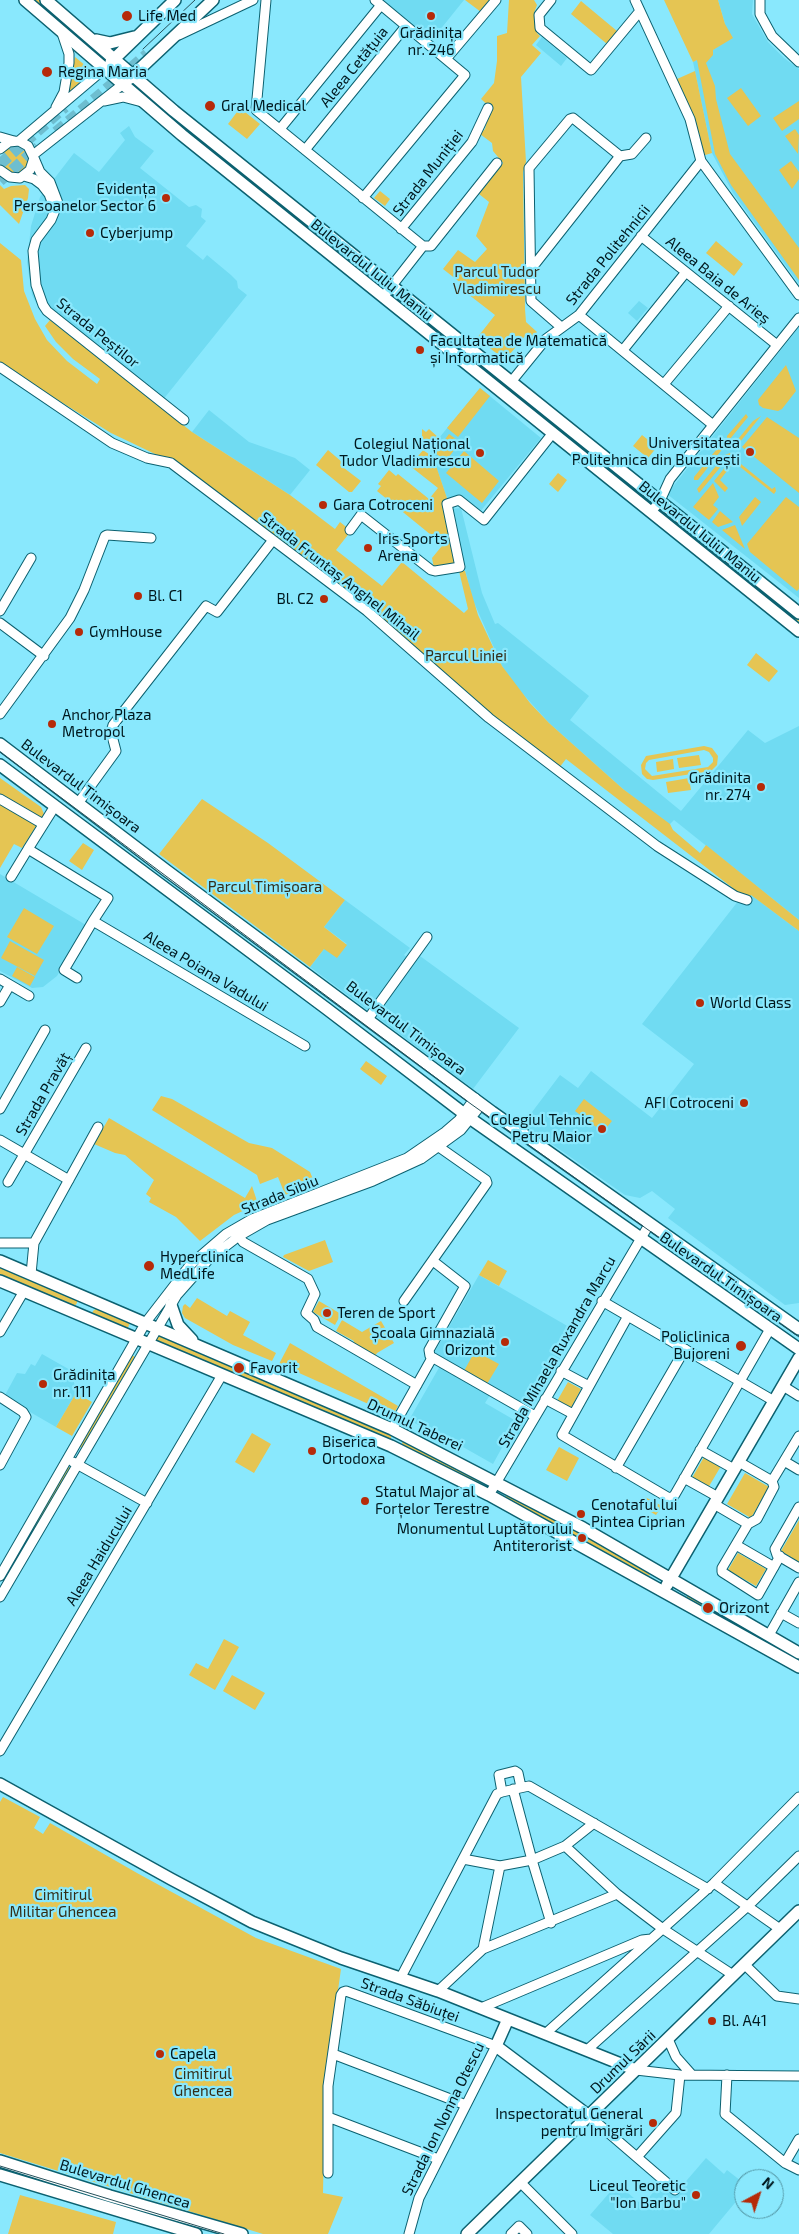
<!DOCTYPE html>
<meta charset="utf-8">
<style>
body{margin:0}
#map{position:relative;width:799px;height:2234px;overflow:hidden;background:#89e8fd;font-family:"Exo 2",sans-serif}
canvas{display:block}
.north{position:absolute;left:734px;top:2169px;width:50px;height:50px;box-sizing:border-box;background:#89e8fd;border:1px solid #5295a4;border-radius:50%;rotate:40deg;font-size:14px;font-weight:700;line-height:20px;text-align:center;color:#00181e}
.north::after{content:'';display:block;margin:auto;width:18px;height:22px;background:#b62a09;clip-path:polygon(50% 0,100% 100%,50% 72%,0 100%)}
</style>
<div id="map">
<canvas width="799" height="2234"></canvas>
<div class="north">N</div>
</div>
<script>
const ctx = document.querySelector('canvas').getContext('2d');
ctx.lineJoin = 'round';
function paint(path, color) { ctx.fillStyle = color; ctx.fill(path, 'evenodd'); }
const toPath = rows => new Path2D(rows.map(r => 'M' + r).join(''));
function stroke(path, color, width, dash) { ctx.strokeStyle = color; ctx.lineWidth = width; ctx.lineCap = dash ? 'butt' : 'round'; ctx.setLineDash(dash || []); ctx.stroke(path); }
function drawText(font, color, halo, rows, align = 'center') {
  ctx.font = font + ' "Exo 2",sans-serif'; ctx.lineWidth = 4.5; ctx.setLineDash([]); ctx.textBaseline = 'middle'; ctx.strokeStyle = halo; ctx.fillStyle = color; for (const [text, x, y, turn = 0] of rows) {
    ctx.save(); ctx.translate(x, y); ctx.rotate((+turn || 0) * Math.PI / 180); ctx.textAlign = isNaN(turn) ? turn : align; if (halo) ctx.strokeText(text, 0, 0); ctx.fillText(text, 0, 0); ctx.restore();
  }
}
const built = toPath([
 [382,0,464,0,431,41],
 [718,0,753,0,752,14,768,42,784,58,799,69,799,284,733,193,712,153,693,62,722,44,725,24],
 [542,37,567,58,561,66,536,45],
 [129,126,135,137,154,151,140,168,189,207,196,205,202,209,201,217,206,221,186,246,203,260,207,255,231,275,237,281,238,288,247,295,158,406,41,312,32,295,27,262,31,226,40,197,74,153,99,172,125,140,120,133],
 [639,301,648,308,637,321,628,313],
 [799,327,799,598,667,494],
 [480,388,541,438,479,513,460,497,448,501,430,449],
 [209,410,249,442,295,458,310,470,290,495,192,432],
 [461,508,482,593,495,624,498,623,589,696,570,720,681,811,748,730,765,743,799,726,799,920,674,820,669,825,623,789,549,723,513,683,502,666,472,598,450,509],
 [0,874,86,925,57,976,43,987,32,988,0,971],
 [746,891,799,931,799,1303,785,1305,668,1218,675,1209,652,1191,640,1198,625,1195,523,1124,560,1075,578,1088,591,1071,652,1118,694,1064,642,1024],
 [345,900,410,948,404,955,407,957,392,979,398,984,420,956,519,1028,473,1089,310,967,324,949,347,944,324,927],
 [479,1275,576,1331,531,1409,434,1353],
 [42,1354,72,1371,76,1393,56,1427,4,1397,17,1373,25,1374,31,1364,35,1366],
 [440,1366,490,1395,485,1403,523,1425,518,1435,511,1431,493,1464,433,1430,432,1432,409,1420],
 [706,2158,724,2174,727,2170,741,2181,737,2186,744,2192,709,2234,613,2234,590,2215,617,2184,640,2203,646,2201,661,2183,675,2194]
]);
const green = toPath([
 [33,0,40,0,101,51,98,54],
 [465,0,491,0,481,12],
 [509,0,534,0,537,5,534,13,537,33,540,36,532,45,541,53,521,77,526,162,523,172,525,309,526,322,537,332,531,340,525,336,505,360,477,338,495,315,464,291,466,287,443,269,458,250,475,262,487,249,476,236,489,202,479,194,503,163,493,151,492,143,480,134,485,129,490,107,481,99,494,83,497,61,497,36,507,33],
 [664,0,718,0,725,24,733,38,713,50,713,55,706,63,715,86,716,99,730,154,799,248,799,280,731,185,715,154,697,60,693,62],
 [581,1,617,31,607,44,571,14],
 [75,57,92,71,92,74,70,95,68,94],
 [695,71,712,153,702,156,700,136,677,79],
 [135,87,321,235,319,238,133,89],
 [741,88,761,116,748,126,727,98],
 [799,101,799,119,782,131,773,118],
 [240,108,260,124,247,139,228,124],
 [795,129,799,135,798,154,785,136],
 '2 160a13 13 0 1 1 26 0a13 13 0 1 1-26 0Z',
 [791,161,799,172,799,179,792,189,779,170],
 [0,185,4,189,11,186,25,185,29,189,28,198,19,224,0,205],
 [380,191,390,199,385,206,374,198],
 [716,241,743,264,734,276,706,253],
 [0,243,21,260,24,291,35,319,47,340,67,361,97,384,100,379,73,359,56,342,45,326,50,320,192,432,290,495,335,529,340,522,350,530,351,531,336,550,382,586,402,562,464,613,468,609,459,571,465,571,478,615,502,666,530,703,549,723,623,789,670,824,673,830,700,853,706,845,799,920,799,931,751,895,747,900,735,896,734,889,566,759,559,768,176,464,111,433,0,364],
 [332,245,384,286,382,289,330,247],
 [396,296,649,498,646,501,394,298],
 [786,365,796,391,782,409,778,411,763,408,759,405,758,400],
 [480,388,490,396,458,437,447,428],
 [746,414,748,417,730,439,727,440,727,436],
 [761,416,735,448,734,444,753,421],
 [767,417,799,438,799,493,742,447],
 [422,429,426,432,429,429,439,438,430,449,422,441],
 [449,434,460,442,446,461,435,453],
 [642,435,657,447,648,458,633,446],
 [721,444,724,447,698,480,694,480,694,477],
 [328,450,342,462,340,465,361,481,352,492,349,492,316,465],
 [423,450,433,457,448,501,458,560,453,566,434,568,432,558,446,541,439,535,436,539,377,491,381,486,378,484,389,470,396,476,398,474,429,499,438,488,410,466],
 [464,451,499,481,482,503,446,473],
 [730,453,732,453,699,493,697,489,725,455],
 [735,455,738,457,736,460,772,489,775,487,776,491,774,494,734,462,720,480,728,488,725,492,714,481],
 [558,473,567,480,558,492,549,484],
 [713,483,719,497,713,505,718,509,709,520,693,507],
 [755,497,761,502,742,526,739,517],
 [786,497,799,507,799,589,797,591,750,552,747,544],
 [720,511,733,522,718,527,712,522],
 [673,517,799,619,799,622,672,519],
 [735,525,745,549,722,530],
 [756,653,778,671,769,682,747,665],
 [704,746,712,748,718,756,717,765,711,771,653,780,647,779,642,774,641,765,646,756],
 [704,750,709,752,713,758,713,762,708,767,652,776,645,769,646,763,649,760],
 [699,755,701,765,679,768,677,758],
 [673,759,674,769,657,772,656,762],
 [0,778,41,807,44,814,22,848,14,844,0,868],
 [689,778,691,790,668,793,666,782],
 [202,799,268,843,345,900,324,927,347,945,337,958,324,949,310,967,159,854],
 [83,843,94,850,82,870,69,861],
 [24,908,54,926,37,954,7,937],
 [10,941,44,960,35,976,1,958],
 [17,967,35,977,30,986,12,976],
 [366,1061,387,1076,381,1085,360,1069],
 [161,1096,172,1099,249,1143,272,1148,310,1172,315,1184,266,1202,265,1199,284,1192,278,1177,260,1184,257,1175,152,1110],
 [584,1099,612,1121,603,1132,575,1111],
 [109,1118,245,1198,252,1186,258,1204,234,1215,200,1241,176,1217,149,1202,151,1198,146,1194,154,1180,125,1155,115,1153,94,1144],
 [325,1240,333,1262,309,1271,283,1257,284,1255],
 [488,1260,507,1271,499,1286,479,1275],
 [0,1265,77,1299,77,1303,74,1307,0,1277],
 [197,1298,227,1316,230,1311,250,1322,243,1335,276,1353,272,1361,233,1345,185,1318,182,1313,183,1306,185,1304,190,1308],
 [319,1301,341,1314,335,1325,313,1312],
 [98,1307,131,1320,127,1330,92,1314,93,1311],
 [342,1320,362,1332,381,1321,394,1343,377,1353,374,1358,352,1345,354,1341,336,1331],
 [160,1333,391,1435,391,1439,389,1441,153,1343],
 [290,1343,398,1406,393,1415,279,1364],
 [475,1351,499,1364,487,1384,464,1371],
 [130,1354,135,1357,82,1448,78,1446],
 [568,1382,581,1389,571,1408,557,1401],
 [76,1393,92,1402,72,1436,56,1427],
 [252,1433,271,1444,254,1473,235,1462],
 [403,1438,484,1479,481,1485,402,1445],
 [559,1447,579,1458,567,1481,546,1470],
 [704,1457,721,1466,708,1488,692,1478],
 [68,1465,70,1468,29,1540,25,1539],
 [745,1473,769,1487,751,1518,727,1504],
 [508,1492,583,1533,580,1539,505,1498],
 [645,1497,662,1506,656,1515,640,1506],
 [799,1520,799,1562,781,1551],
 [590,1537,651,1573,649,1576,587,1542],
 [738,1553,766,1569,756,1586,728,1570],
 [687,1595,751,1631,750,1633,687,1597],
 [224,1639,239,1647,215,1690,189,1675,196,1663,208,1669],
 [232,1675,265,1693,255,1710,223,1691],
 [3,1797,40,1817,34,1828,43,1834,50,1823,137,1873,256,1938,341,1969,325,2082,323,2193,343,2197,328,2234,263,2234,0,2153,0,1802],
 [20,2195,116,2222,113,2234,8,2234]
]);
const majorTunnel = toPath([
 [56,132,147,54],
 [0,164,65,107],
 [0,181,38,147]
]);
const minor = toPath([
 [266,0,256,110,423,246],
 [551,0,539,15,540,28,591,70,640,11],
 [635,0,690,119,701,161,799,295],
 [760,0,760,14,772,36,799,62],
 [179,35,253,0],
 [446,59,496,0],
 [104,101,123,97,142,102],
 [56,107,64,92,69,63,69,54,62,33],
 [280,129,381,5],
 [0,137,14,141],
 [19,141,104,69],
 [0,149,9,142,19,141,28,146,34,158,30,170,20,178,10,177,0,170],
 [305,150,406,26],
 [33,155,122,85],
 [34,158,40,172,50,182,58,203,51,220,36,240,33,251,36,285,43,305,47,311,184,420],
 [24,176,34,179,42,185,49,194,52,202],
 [363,198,465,75,375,0],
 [401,229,472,142,488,108],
 [641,236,777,345],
 [423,246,431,246,497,163],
 [531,269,620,156,632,154,646,138],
 [383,297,423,246],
 [579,315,713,425],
 [561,327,531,301,529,168,570,119,573,118,620,156],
 [623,350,686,272],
 [0,367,112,443,147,458,171,463,367,611,489,718,657,846,735,896,747,900],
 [511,382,546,339,579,315,701,161],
 [664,384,729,306],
 [651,512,660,501,670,479,799,318],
 [350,530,361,515,431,570,435,571,460,567,447,504,459,500,484,520,552,434],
 [0,611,31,558],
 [0,623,44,656],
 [0,714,70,618,84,590,105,536,107,535,151,538],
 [0,799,43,824],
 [79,802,116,751,111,732,113,725,206,606,217,612,273,540],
 [55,806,28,849,108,898,93,921,305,1046],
 [11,877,28,849],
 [77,978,64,970,93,921],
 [0,979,29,996],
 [0,1002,10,985],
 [368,1019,427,937],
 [0,1109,45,1030],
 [0,1140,69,1180],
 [8,1182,86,1048],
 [239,1236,243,1242,308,1279,315,1294,306,1313,314,1320,317,1327,417,1385],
 [0,1243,34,1243],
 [433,1261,465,1286,429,1350,430,1356,535,1416],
 [31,1274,34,1243,98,1127],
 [404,1301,487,1183,486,1180,439,1147],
 [602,1301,774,1401],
 [628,1316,562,1435,669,1498,674,1496,770,1329],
 [0,1332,24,1291],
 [561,1371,589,1386],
 [783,1386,799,1396],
 [0,1397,23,1412,26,1417,0,1465],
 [545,1399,573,1414],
 [392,1429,432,1358],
 [700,1450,734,1469],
 [784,1461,799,1470],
 [73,1462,147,1503],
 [739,1462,772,1481,774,1487,757,1519,748,1524,722,1568,722,1572,758,1595,780,1556],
 [616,1468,685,1349],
 [684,1478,718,1497],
 [772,1481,799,1436],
 [489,1495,650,1223],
 [714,1504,748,1524],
 [799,1507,775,1549,777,1555,799,1568],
 [736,1545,774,1567],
 [0,1576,146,1322,190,1265,226,1234,252,1219,407,1158,445,1132,459,1120,475,1098],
 [0,1597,177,1295,209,1259,239,1236,267,1220,373,1181,421,1159,461,1130,482,1104],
 [781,1613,799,1623],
 [769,1635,799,1582],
 [0,1751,222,1375],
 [513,1789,532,1860,551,1923],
 [502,1792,499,1775,515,1771,518,1773,521,1787],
 [565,1846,617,1894,663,1929,733,1975],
 [463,1859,500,1866,532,1860,565,1846,594,1823],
 [714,1883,780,1929],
 [483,1949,500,1866],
 [744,1964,777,1996,799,1999],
 [401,1977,497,1794,502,1792,529,1786,708,1889],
 [438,1991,483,1949,617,1894],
 [481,2008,642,1940,651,1939],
 [545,2034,714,1883,799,1797],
 [668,2039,676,2057,692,2075],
 [587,2050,748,1906,799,1856],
 [333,2054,466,2105],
 [636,2070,680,2075,799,2076],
 [727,2075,725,2114,785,2163,799,2170],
 [589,2116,675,2190],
 [328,2117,438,2159],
 [637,2157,676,2113,680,2075],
 [785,2163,799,2139],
 [328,2173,328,2086,341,1995,343,1992,346,1991,496,2046,419,2198,409,2234],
 [521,2183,572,2234],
 [511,2234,519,2226,527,2234]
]);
const major = toPath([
 [25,0,182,135,799,631],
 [46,0,174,111,799,613],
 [96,40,110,43,134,37],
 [111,62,175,0],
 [129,79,213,0],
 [0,744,167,871,492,1112,799,1329],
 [0,765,327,1009,471,1119,799,1349],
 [0,1261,392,1429,583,1528,799,1653],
 [0,1281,391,1446,489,1495,799,1667],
 [171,1305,178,1325,192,1340],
 [667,1585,799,1358],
 [0,1784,171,1879,252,1922,341,1958,438,1991,636,2070],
 [508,2019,496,2046,589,2116],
 [0,2161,110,2196,242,2234],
 [0,2175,196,2234],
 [467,2234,799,1911]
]);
const tram = toPath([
 [143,49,195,0],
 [0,752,471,1104,799,1337],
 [0,2166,224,2234]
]);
const markers = [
 [127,16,6,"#b62a09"],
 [431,16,5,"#b62a09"],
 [47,72,6,"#b62a09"],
 [210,106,6,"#b62a09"],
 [166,198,5,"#b62a09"],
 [90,233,5,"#b62a09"],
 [420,350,5,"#b62a09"],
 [750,452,5,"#b62a09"],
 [480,453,5,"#b62a09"],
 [323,505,5,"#b62a09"],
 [368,548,5,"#b62a09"],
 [138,596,5,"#b62a09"],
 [324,599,5,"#b62a09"],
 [79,632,5,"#b62a09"],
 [52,724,5,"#b62a09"],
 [761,787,5,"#b62a09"],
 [700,1003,5,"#b62a09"],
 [744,1103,5,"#b62a09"],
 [602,1129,5,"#b62a09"],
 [149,1266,6,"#b62a09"],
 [327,1313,5,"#b62a09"],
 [505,1342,5,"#b62a09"],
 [741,1346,6,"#b62a09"],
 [239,1368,6,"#b62a09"],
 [43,1384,5,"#b62a09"],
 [312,1451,5,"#b62a09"],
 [365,1501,5,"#b62a09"],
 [581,1514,5,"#b62a09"],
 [582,1538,5,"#b62a09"],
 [708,1608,6,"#b62a09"],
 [712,2021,5,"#b62a09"],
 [160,2054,5,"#b62a09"],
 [653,2123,5,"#b62a09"],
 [696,2195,5,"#b62a09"]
];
const poiNames = [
 ["Life Med",138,16],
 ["Grădinița",431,33,"center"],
 ["nr. 246",431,50,"center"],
 ["Regina Maria",58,72],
 ["Gral Medical",221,106],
 ["Evidența",156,189,"right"],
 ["Persoanelor Sector 6",156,206,"right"],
 ["Cyberjump",100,233],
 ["Facultatea de Matematică",430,341],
 ["și Informatică",430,358],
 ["Universitatea",740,443,"right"],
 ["Politehnica din București",740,460,"right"],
 ["Colegiul Național",470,444,"right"],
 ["Tudor Vladimirescu",470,461,"right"],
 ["Gara Cotroceni",333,505],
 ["Iris Sports",378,539],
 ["Arena",378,556],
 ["Bl. C1",148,596],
 ["Bl. C2",314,599,"right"],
 ["GymHouse",89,632],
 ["Anchor Plaza",62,715],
 ["Metropol",62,732],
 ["Grădinita",751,778,"right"],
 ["nr. 274",751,795,"right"],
 ["World Class",710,1003],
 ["AFI Cotroceni",734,1103,"right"],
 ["Colegiul Tehnic",592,1120,"right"],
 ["Petru Maior",592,1137,"right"],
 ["Hyperclinica",160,1257],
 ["MedLife",160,1274],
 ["Teren de Sport",337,1313],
 ["Școala Gimnazială",495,1333,"right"],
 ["Orizont",495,1350,"right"],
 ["Policlinica",730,1337,"right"],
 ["Bujoreni",730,1354,"right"],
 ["Favorit",250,1368],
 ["Grădinița",53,1375],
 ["nr. 111",53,1392],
 ["Biserica",322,1442],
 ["Ortodoxa",322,1459],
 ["Statul Major al",375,1492],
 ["Forțelor Terestre",375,1509],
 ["Cenotaful lui",591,1505],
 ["Pintea Ciprian",591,1522],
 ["Monumentul Luptătorului",572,1529,"right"],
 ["Antiterorist",572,1546,"right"],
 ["Orizont",719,1608],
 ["Bl. A41",722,2021],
 ["Capela",170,2054],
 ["Inspectoratul General",643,2114,"right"],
 ["pentru Imigrări",643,2131,"right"],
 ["Liceul Teoretic",686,2186,"right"],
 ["\"Ion Barbu\"",686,2203,"right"]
];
const streetNames = [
 ["Aleea Cetățuia",354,67,-51],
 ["Strada Muniției",428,173,-52],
 ["Strada Politehnicii",608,255,-51],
 ["Bulevardul Iuliu Maniu",372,270,39],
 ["Aleea Baia de Arieș",718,280,39],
 ["Strada Peștilor",98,333,39],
 ["Bulevardul Iuliu Maniu",700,532,39],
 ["Strada Fruntaș Anghel Mihail",340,576,38],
 ["Bulevardul Timișoara",81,786,37],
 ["Aleea Poiana Vadului",206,971,31],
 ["Bulevardul Timișoara",406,1028,37],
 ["Strada Pravăț",43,1094,-60],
 ["Strada Sibiu",280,1195,-22],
 ["Bulevardul Timișoara",721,1277,35],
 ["Strada Mihaela Ruxandra Marcu",557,1352,-60],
 ["Drumul Taberei",415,1425,25],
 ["Aleea Haiducului",99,1556,-59],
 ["Strada Săbiuței",410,2000,20],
 ["Drumul Sării",623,2062,-44],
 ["Strada Ion Nonna Otescu",443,2119,-64],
 ["Bulevardul Ghencea",125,2184,17]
];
const parkNames = [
 ["Parcul Tudor",497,272],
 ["Vladimirescu",497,289],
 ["Parcul Liniei",466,656],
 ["Parcul Timișoara",265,887],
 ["Cimitirul",63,1895],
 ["Militar Ghencea",63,1912],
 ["Cimitirul",203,2074],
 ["Ghencea",203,2091]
];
paint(built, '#70dbf2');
paint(green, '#e5c553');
stroke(majorTunnel, '#6ebed0', 11, [11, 5.5]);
stroke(minor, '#0c6170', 11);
stroke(major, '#0c6170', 14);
stroke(minor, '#fff', 9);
stroke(major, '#fff', 11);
stroke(tram, '#25505a', 1);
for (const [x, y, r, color] of markers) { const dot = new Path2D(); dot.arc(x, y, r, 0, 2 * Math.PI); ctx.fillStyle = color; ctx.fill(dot); stroke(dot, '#89e8fd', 2); }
drawText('15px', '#00181e', '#89e8fd', poiNames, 'left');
drawText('15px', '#00181e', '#89e8fd', streetNames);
drawText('15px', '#342e19', '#89e8fd', parkNames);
</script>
